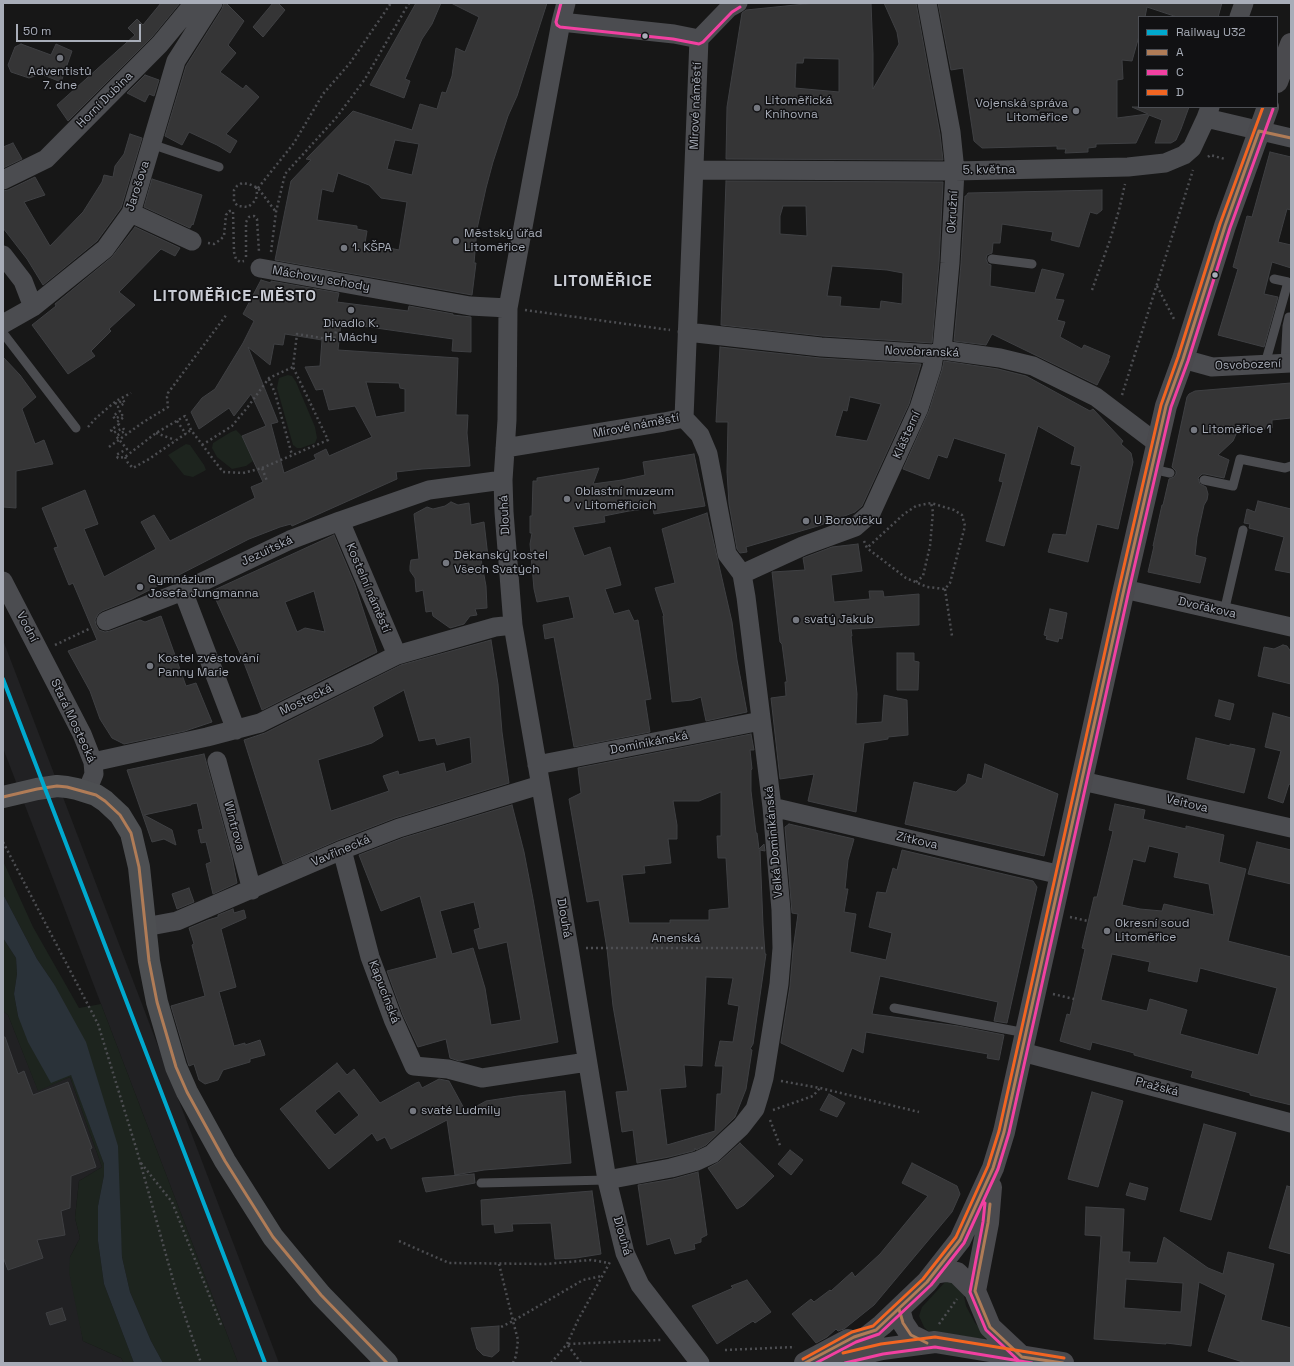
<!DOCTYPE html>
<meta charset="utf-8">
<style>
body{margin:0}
#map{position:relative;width:1294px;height:1366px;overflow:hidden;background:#171717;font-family:"Space Grotesk",sans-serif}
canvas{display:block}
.frame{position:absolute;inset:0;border:4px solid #a8adb8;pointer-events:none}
.legend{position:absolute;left:1138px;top:16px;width:140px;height:92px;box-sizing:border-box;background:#111113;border:1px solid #4d4f55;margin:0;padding:5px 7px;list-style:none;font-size:12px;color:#a8adb8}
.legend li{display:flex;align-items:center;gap:8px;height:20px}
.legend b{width:20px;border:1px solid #4d4f55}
.scale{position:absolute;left:16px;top:24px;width:125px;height:18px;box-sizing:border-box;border:2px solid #a8adb8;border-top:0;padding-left:5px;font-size:12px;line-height:14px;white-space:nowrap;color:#a8adb8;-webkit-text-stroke:3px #111113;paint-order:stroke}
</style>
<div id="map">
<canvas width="1294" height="1366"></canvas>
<div class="frame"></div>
<ul class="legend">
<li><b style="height:5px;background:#00a9ce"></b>Railway U32</li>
<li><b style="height:5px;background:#b07c57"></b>A</li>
<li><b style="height:5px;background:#f240a1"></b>C</li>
<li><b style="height:5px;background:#f26522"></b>D</li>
</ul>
<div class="scale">50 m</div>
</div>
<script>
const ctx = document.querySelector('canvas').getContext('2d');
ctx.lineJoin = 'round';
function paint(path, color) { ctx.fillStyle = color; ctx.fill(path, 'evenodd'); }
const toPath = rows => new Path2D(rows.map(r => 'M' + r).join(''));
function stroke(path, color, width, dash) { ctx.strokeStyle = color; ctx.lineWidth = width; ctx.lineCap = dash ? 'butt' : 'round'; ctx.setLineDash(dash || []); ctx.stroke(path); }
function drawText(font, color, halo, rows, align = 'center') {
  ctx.font = font + ' "Space Grotesk",sans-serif'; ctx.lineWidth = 3; ctx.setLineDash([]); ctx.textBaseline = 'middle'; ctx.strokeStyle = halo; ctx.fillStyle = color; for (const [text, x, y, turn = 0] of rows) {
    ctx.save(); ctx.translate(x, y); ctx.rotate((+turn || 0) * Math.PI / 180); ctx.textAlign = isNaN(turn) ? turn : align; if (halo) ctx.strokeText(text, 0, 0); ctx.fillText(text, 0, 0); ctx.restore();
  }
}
const built = toPath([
 [3,640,279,1363,238,1363,101,1004,3,748],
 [3,1011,8,1015,38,1090,70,1077,102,1167,79,1181,75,1218,80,1238,70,1257,83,1341,121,1358,124,1363,3,1363]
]);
const green = toPath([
 [288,375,292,376,296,382,315,427,317,438,315,443,301,448,297,448,293,445,277,388,279,378],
 [236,430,242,436,253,461,246,466,232,469,217,457,212,448,213,443,231,432],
 [186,444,190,445,204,465,206,470,193,477,184,475,168,455],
 [3,861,33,927,79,1008,101,1004,238,1363,163,1363,151,1341,130,1292,122,1257,119,1205,54,984,37,959,3,894],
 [3,938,16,958,17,974,14,994,18,1016,71,1074,104,1164,104,1175,98,1206,98,1241,104,1284,134,1363,124,1363,121,1358,83,1341,69,1272,70,1257,80,1238,75,1218,79,1181,102,1167,70,1077,38,1091,8,1015,3,1011],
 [947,1280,962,1286,966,1306,975,1323,984,1332,987,1338,984,1339,928,1331,924,1327,919,1316,922,1307]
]);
const water = toPath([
 [3,894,37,959,54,984,86,1042,118,1146,122,1257,130,1292,151,1341,163,1363,134,1363,104,1284,98,1241,98,1206,104,1175,104,1164,71,1075,51,1083,28,1042,18,1016,14,994,17,974,16,958,3,938]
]);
const building = toPath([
 [161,3,180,3,152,37,68,121,57,105,135,35,128,28,137,19,143,25,161,3],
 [224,3,226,3,244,21,228,45,236,53,220,72,243,89,246,85,259,97,226,134,237,141,230,153,217,145,189,132,182,145,165,136,186,66,222,9,224,3],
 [273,3,278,3,285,10,263,37,253,27,273,3],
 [416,3,441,3,432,24,422,39,405,79,410,81,404,98,370,85,416,3],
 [451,3,547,3,517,96,508,116,493,162,486,188,477,229,474,263,476,263,472,295,275,260,291,181,311,160,306,159,353,111,412,130,420,104,437,109,442,92,446,93,452,76,456,48,465,52,479,17,451,3],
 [395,140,419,144,412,175,387,169,395,140],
 [338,173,369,185,381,198,407,202,399,250,365,243,367,231,357,229,357,226,317,220,322,189,333,192,338,173],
 [815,3,871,3,873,54,873,89,899,44,897,32,884,3,916,3,940,134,943,160,726,159,727,107,742,13,746,10,815,3],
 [804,58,839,59,839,92,795,88,796,63,803,63,804,58],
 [938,3,1222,3,1218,17,1177,17,1147,7,1145,17,1139,17,1139,36,1132,61,1122,60,1123,79,1117,80,1117,118,1148,114,1132,107,1189,107,1181,129,1176,140,1171,143,1155,143,1162,120,1149,115,1136,143,1096,144,1096,147,1088,148,1088,152,1065,153,1066,149,1057,149,1057,146,982,148,974,141,963,68,951,70,938,3],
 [21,44,51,55,56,44,72,51,61,82,41,74,29,78,11,72,8,65,15,47,21,44],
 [145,75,159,80,154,96,149,94,145,102,127,93,145,75],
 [130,134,142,138,121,208,97,241,43,285,27,259,3,228,3,191,8,190,35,177,45,195,24,202,50,246,83,212,102,182,104,175,113,177,115,166,124,154,130,134],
 [13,143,22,159,3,168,3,147,13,143],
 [1270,152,1291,157,1291,210,1287,209,1278,242,1291,245,1291,268,1272,262,1264,294,1278,297,1264,347,1218,335,1238,269,1233,267,1247,216,1252,217,1270,152],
 [152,179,202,195,193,225,192,224,190,228,144,207,152,179],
 [726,181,943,182,939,262,932,343,822,336,721,325,726,181],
 [783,206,806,206,807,236,780,234,780,216,783,206],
 [832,266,887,270,903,273,902,304,881,301,880,309,840,306,841,297,827,296,832,266],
 [1102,190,1102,210,1097,214,1090,212,1079,247,1051,240,1053,232,1002,224,1000,243,993,243,992,253,987,255,986,259,988,264,991,265,990,286,1035,293,1042,269,1064,274,1055,299,1064,300,1057,320,1065,322,1060,337,1082,349,1084,345,1110,356,1108,361,1109,361,1097,385,992,334,986,345,954,341,961,264,965,196,966,196,968,193,1102,190],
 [135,227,180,248,175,256,161,249,119,292,135,305,109,329,111,331,91,351,95,356,68,374,32,325,56,306,55,304,112,257,135,227],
 [261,280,271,283,271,281,339,293,337,302,408,311,409,306,453,314,453,315,471,317,471,352,452,351,453,339,341,323,338,350,458,358,456,415,468,415,467,433,470,466,422,469,396,472,397,479,292,526,291,524,280,527,249,539,132,599,102,611,98,614,95,620,96,625,99,630,105,632,110,631,140,620,145,622,161,616,186,686,196,683,212,722,185,731,124,744,112,738,100,719,90,691,68,651,97,640,73,583,69,585,54,548,58,547,42,508,85,490,98,524,84,529,104,577,156,549,141,522,154,515,170,541,255,498,251,487,263,482,242,436,266,426,251,394,234,416,229,408,199,429,191,412,202,398,215,389,243,343,254,321,243,314,261,280],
 [285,334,322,340,320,366,305,367,316,390,323,389,329,410,355,406,372,437,329,456,326,449,314,455,316,459,284,473,271,424,278,422,248,347,270,365,274,344,283,345,285,334],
 [366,382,399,383,400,388,405,389,405,412,376,417,366,382],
 [720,347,820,358,921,364,909,404,862,506,855,512,818,526,746,547,747,552,740,553,737,549,729,504,727,472,728,422,716,422,720,347],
 [850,397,881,404,867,441,835,436,843,410,847,411,850,397],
 [3,357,20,375,36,397,22,409,35,444,44,440,53,464,16,471,16,508,3,507,3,357],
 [944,361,998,369,1026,376,1090,411,1093,409,1123,441,1121,444,1131,453,1133,462,1118,529,1097,524,1088,562,1048,552,1053,534,1066,535,1081,466,1071,464,1075,447,1038,426,1004,546,986,541,1003,482,999,481,1006,454,954,438,947,458,938,455,929,479,903,469,929,411,942,370,944,361],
 [1291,383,1291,418,1272,420,1272,428,1237,432,1233,441,1218,455,1229,460,1224,478,1205,474,1202,474,1198,478,1200,484,1206,487,1208,494,1207,500,1204,505,1197,537,1195,555,1206,558,1200,583,1148,572,1154,546,1153,546,1162,505,1163,505,1169,479,1174,477,1176,474,1176,471,1172,467,1187,397,1189,394,1195,391,1291,383],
 [694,454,705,506,654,514,653,508,629,511,604,516,605,522,573,527,584,556,610,547,621,585,605,589,614,614,629,610,634,621,638,620,651,699,645,700,650,732,574,747,554,637,545,639,543,625,574,618,569,596,537,602,534,589,530,544,532,533,530,533,530,516,532,516,533,481,537,481,537,478,599,468,593,484,622,480,645,475,643,462,694,454],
 [1258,501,1291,509,1291,573,1275,570,1284,537,1249,528,1250,524,1244,523,1247,509,1255,512,1258,501],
 [451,502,458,505,469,503,471,525,484,522,488,557,481,559,486,586,487,608,475,609,477,615,470,616,464,624,450,628,433,616,432,611,426,612,423,590,416,592,415,578,410,571,410,566,411,560,419,559,414,514,427,507,433,509,445,506,451,502],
 [707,513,732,622,737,660,747,712,706,721,701,697,692,700,672,702,663,616,664,616,655,588,675,583,662,529,707,513],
 [334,535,355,585,377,652,262,710,241,655,212,591,334,535],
 [314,591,325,632,305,628,297,632,285,602,314,591],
 [858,544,862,571,831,575,834,602,870,599,869,591,883,591,884,597,919,594,919,625,851,629,852,636,851,636,857,694,856,724,882,722,884,695,907,700,908,735,888,737,888,739,864,743,856,812,808,801,814,774,780,779,771,698,786,696,785,682,787,682,782,644,780,642,772,572,805,570,803,558,832,547,858,544],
 [1050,609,1067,613,1062,639,1059,638,1058,642,1046,639,1047,636,1044,635,1050,609],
 [491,640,498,684,502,732,509,783,395,818,338,840,283,864,244,740,265,733,401,665,491,640],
 [404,690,419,741,435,738,437,745,470,737,472,763,446,772,444,763,399,775,398,771,383,776,389,791,331,811,318,760,372,743,383,736,373,707,404,690],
 [1283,645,1287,646,1291,652,1291,684,1258,676,1264,647,1274,649,1283,645],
 [897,653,914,653,914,661,919,662,918,690,897,690,897,653],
 [1219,700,1234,704,1230,720,1215,716,1219,700],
 [1273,713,1291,718,1291,785,1289,784,1283,803,1268,798,1281,751,1265,747,1273,713],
 [751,734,754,750,750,750,752,769,751,770,751,791,756,833,757,833,759,849,764,844,765,851,760,850,763,925,765,954,766,954,753,1044,750,1049,752,1050,746,1089,735,1117,706,1145,696,1150,695,1148,695,1150,693,1151,669,1157,637,1163,633,1130,622,1132,616,1092,628,1091,613,1006,607,949,599,900,587,902,569,799,581,793,578,768,751,734],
 [721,792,721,836,717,836,718,858,726,858,729,908,709,910,709,920,670,920,670,923,629,923,622,875,645,873,644,866,671,863,668,839,677,839,677,825,673,801,699,801,721,792],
 [706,977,733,978,728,1004,739,1006,733,1042,720,1041,715,1066,723,1066,721,1094,717,1094,715,1131,667,1145,660,1089,686,1087,684,1065,702,1066,706,977],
 [1196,738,1230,746,1230,744,1255,749,1244,793,1187,779,1196,738],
 [204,754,232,857,237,883,213,894,206,864,211,862,206,842,201,843,198,830,203,829,197,803,192,804,192,803,191,805,144,815,172,830,176,845,164,839,152,842,127,770,204,754],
 [985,764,1058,794,1044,856,905,824,914,782,956,792,966,783,968,774,982,779,985,764],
 [1115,804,1145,810,1143,819,1186,829,1186,826,1224,835,1219,862,1246,869,1228,941,1291,957,1291,1105,1250,1095,1250,1093,1191,1077,1193,1071,1134,1055,1134,1053,1092,1042,1090,1050,1060,1041,1067,1014,1070,1015,1085,949,1082,948,1094,897,1097,897,1113,831,1109,830,1115,804],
 [1149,846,1179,853,1174,877,1209,884,1214,915,1164,904,1162,911,1140,909,1122,905,1133,859,1145,862,1149,846],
 [1112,954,1150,962,1148,971,1197,982,1200,968,1277,988,1258,1055,1180,1034,1187,1010,1150,999,1147,1011,1101,1000,1112,954],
 [512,805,524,852,533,899,558,1042,459,1061,450,1058,446,1039,418,1047,403,1015,387,971,437,958,420,896,381,911,359,855,403,838,512,805],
 [474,902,480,928,474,930,479,949,507,942,521,1020,491,1025,485,988,473,948,452,954,440,911,474,902],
 [789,824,854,839,848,860,845,889,848,889,844,912,856,914,850,952,886,960,892,933,869,927,877,892,886,893,893,868,897,870,902,850,1033,881,1037,887,1007,1023,994,1021,998,1002,880,976,872,1014,958,1026,1004,1035,999,1060,987,1058,988,1054,866,1032,863,1053,852,1048,843,1072,781,1043,790,986,793,950,798,914,792,913,785,827,789,824],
 [1257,842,1291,850,1291,884,1248,874,1257,842],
 [189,888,194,902,177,909,172,894,189,888],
 [233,909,234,913,244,910,246,918,221,929,236,987,219,992,234,1046,245,1043,245,1045,260,1040,265,1055,250,1059,250,1062,223,1070,218,1080,205,1084,199,1080,194,1064,189,1066,188,1063,171,1006,205,996,192,945,194,944,189,928,208,920,218,917,218,915,233,909],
 [3,1037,5,1037,18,1074,24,1071,33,1095,68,1082,92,1148,90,1149,96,1167,71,1176,70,1208,61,1211,65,1235,37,1240,43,1258,8,1270,3,1257,3,1037],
 [337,1063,347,1075,354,1069,380,1103,416,1083,419,1082,422,1088,439,1079,449,1081,466,1112,486,1101,518,1096,565,1091,571,1163,484,1170,455,1175,447,1120,391,1149,385,1137,377,1141,372,1133,329,1169,280,1109,337,1063],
 [339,1091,359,1115,335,1135,315,1111,339,1091],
 [1092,1092,1123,1101,1098,1187,1068,1179,1092,1092],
 [829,1094,845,1103,837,1117,820,1110,829,1094],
 [1204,1124,1236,1133,1211,1220,1180,1211,1204,1124],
 [740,1143,774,1176,744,1205,737,1209,708,1168,719,1162,740,1143],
 [790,1150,803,1160,791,1175,778,1164,790,1150],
 [912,1163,957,1186,960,1194,952,1212,874,1305,844,1329,838,1331,836,1329,827,1337,816,1343,792,1314,811,1299,814,1302,830,1290,831,1291,852,1272,855,1277,880,1254,928,1196,902,1183,912,1163],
 [698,1172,707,1235,701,1238,701,1242,694,1244,695,1249,675,1254,670,1238,647,1245,638,1185,673,1179,698,1172],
 [474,1174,475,1183,426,1192,422,1178,474,1174],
 [1130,1183,1148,1188,1145,1200,1126,1195,1130,1183],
 [1287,1186,1291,1187,1291,1254,1269,1248,1287,1186],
 [592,1191,601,1254,576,1258,555,1259,551,1223,512,1224,513,1231,495,1233,494,1224,482,1225,481,1200,592,1191],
 [1086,1207,1124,1209,1122,1252,1130,1252,1129,1262,1157,1263,1164,1237,1208,1268,1223,1274,1228,1252,1274,1264,1261,1320,1291,1328,1291,1363,1246,1363,1208,1351,1226,1295,1199,1282,1191,1346,1166,1343,1166,1344,1094,1339,1101,1236,1085,1235,1086,1207],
 [1126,1279,1183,1283,1181,1312,1124,1308,1126,1279],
 [747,1280,771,1312,755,1323,753,1321,717,1344,692,1306,733,1288,731,1286,747,1280],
 [62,1308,66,1320,50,1325,46,1313,62,1308],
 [499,1326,499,1351,492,1357,483,1355,477,1349,471,1328,499,1326]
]);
const path = toPath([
 [1208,157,1210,155,1225,159],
 [256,187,257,192,256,199,253,203,248,207,238,206,234,202,234,190,237,186,242,183,249,184,258,188,276,212],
 [258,188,294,143,323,94,350,63,391,3],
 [208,243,214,244,220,240,224,236,226,215,229,211,233,211,234,252,236,259,240,262,244,261],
 [271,252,276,212,285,174,336,118,365,79,409,3],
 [246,257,246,222,249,217,254,216,257,219,259,252],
 [1157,286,1175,321],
 [1092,290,1110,240,1119,210,1125,184],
 [525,310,670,330],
 [269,379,275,393,292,455],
 [1122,395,1193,170],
 [115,403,117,404,123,400,125,403,118,407,120,411,113,416,115,419,122,415,124,417,117,422,119,424,111,430,113,433,123,428,125,431,116,436,127,449,116,455,118,458,125,457,156,433,185,416,191,430,223,472,243,473,262,468,267,481],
 [177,421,186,434],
 [88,427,96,418,116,401,131,393],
 [156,433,175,440],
 [202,445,232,426,247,408,269,378,293,367],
 [109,447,142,423,168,407,167,397,168,393,227,314],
 [125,457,128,463,133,468,149,459,191,430],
 [262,468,328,440,293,367,297,334,334,340,338,322],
 [864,541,867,548,906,578,927,587,945,589,950,583,965,526,962,515,954,510,931,503,916,506,904,514,867,548],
 [916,582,923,576,930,546,933,512,931,503],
 [945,589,952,636],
 [55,645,91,628],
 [3,842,98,1024,137,1151,175,1287,201,1363],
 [1070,917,1088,921],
 [586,948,765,948],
 [1053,994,1074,999],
 [781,1081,820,1088,919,1112],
 [773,1110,813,1096,820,1088],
 [770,1120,781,1148],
 [141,1163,172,1202,222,1327],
 [399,1241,449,1263,546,1264,591,1260,609,1263],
 [499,1264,513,1321,499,1328],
 [939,1324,957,1299],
 [725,1350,795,1347],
 [513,1363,516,1356,518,1340,513,1321,583,1280,602,1276],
 [551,1363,567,1344,578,1320,610,1262],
 [581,1363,567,1344,661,1340]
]);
const lane = toPath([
 [151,144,219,167],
 [992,259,1032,264],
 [3,333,76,428],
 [1265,364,1288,282,1274,279],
 [1285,364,1287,326,1289,317,1291,317],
 [1152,469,1170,473],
 [1204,480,1233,486,1240,459,1285,468,1291,466],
 [1224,612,1243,530],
 [894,1008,1026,1033],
 [481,1183,607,1180]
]);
const street = toPath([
 [566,3,561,22,508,308,507,420,503,480,504,512,513,625,569,948,607,1180,625,1253,640,1285,700,1363],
 [927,3,951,132,955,171,950,263,942,350],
 [1239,17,1244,3],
 [561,22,674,34,699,39],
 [699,39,729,8,738,3],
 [1206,118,1291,138],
 [694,170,955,171,1128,167,1165,163,1184,155,1192,148,1206,118,1210,107],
 [3,180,46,159,160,44,194,3],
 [131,213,192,241],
 [3,255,23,281,33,307],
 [260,268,470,306,508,308],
 [3,324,33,307,105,249,131,213,176,61,213,3],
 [687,332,821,347,934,354,942,350,1000,358,1033,366,1096,397,1158,444],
 [1183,359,1212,367,1291,363],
 [684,418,699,39],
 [505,448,664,422,684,418],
 [340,521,397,655],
 [742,574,803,546,855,527,871,513,919,408,932,367,934,354],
 [3,581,82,734,93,762,94,774,87,791],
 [1124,589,1291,627],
 [183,591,236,730],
 [106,621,183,591,290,540,340,521,429,490,503,480],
 [217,761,252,890],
 [93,762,207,737,260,723,397,655,495,627,513,625],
 [537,765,761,721],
 [1082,781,1291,828],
 [772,807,1061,875],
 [342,850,370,957,393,1019,414,1066,448,1069,482,1078,587,1062],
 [145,927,177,921,342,850,399,828,540,785],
 [1022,1052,1291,1123],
 [607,1180,671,1168,697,1161,712,1154,741,1127,755,1109,759,1096,764,1078,779,984,782,948,781,910,772,807,746,597,742,574,727,554,708,454,700,435,684,418]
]);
const secondary = toPath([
 [1277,82,1291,44],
 [991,1187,988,1223,975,1291,990,1327,1022,1357],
 [934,1273,947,1271,957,1273,975,1291],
 [899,1309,903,1323,911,1335,927,1343],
 [845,1358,882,1349,935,1342,1063,1363],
 [805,1363,848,1340],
 [834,1363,882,1325,927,1282,960,1240,993,1168,1004,1132,1124,589,1166,406,1183,359,1225,226,1268,107]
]);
const primary = toPath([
 [3,797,37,789,57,786,67,787,77,789,96,795,105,801,120,815,131,833,139,867,149,961,157,1002,176,1067,187,1092,225,1161,273,1237,321,1295,387,1363]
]);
const bus1 = toPath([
 [3,797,37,789,57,786,67,787,96,795,105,801,120,815,131,833,139,867,149,961,157,1002,176,1067,187,1092,225,1161,273,1237,321,1295,387,1363],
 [990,1204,988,1223,975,1291,990,1327,1022,1357,1063,1363],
 [899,1309,903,1323,911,1335,927,1343],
 [805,1363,854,1337,876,1330,927,1282,960,1240,993,1168,1004,1132,1124,589,1166,406,1183,359,1225,226,1259,131,1291,138]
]);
const bus2 = toPath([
 [561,3,556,22,557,25,560,27,673,39,699,44,703,42,732,12,740,7],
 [985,1203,983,1222,970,1292,986,1330,1019,1361],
 [816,1363,856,1342,879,1334,931,1285,964,1243,998,1169,1009,1133,1129,590,1171,407,1188,361,1230,228,1273,109],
 [845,1363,883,1354,935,1347,1032,1363]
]);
const bus3 = toPath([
 [843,1353,881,1344,935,1337,1064,1358],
 [803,1359,852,1332,873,1326,923,1279,956,1237,988,1166,999,1131,1119,588,1161,405,1178,357,1220,224,1263,107]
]);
const rail1 = toPath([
 [3,679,265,1363]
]);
const markers = [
 [645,36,3.5,"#a8adb8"],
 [60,58,4,"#757880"],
 [757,108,4,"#757880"],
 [1076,111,4,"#757880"],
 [456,241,4,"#757880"],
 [344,248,4,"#757880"],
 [1215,275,3.5,"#a8adb8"],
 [351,310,4,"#757880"],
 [1194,430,4,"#757880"],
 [567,499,4,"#757880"],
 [806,521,4,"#757880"],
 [446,563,4,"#757880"],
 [140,587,4,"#757880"],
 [796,620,4,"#757880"],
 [150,666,4,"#757880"],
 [1107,931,4,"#757880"],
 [413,1111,4,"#757880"]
];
const poiNames = [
 ["Adventistů",60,72,"center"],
 ["7. dne",60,86,"center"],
 ["Litoměřická",765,101],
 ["Knihovna",765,115],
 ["Vojenská správa",1068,104,"right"],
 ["Litoměřice",1068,118,"right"],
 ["Městský úřad",464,234],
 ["Litoměřice",464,248],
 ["1. KŠPA",352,248],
 ["Divadlo K.",351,324,"center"],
 ["H. Máchy",351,338,"center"],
 ["Litoměřice 1",1202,430],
 ["Oblastní muzeum",575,492],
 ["v Litoměřicích",575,506],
 ["U Borovičku",814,521],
 ["Děkanský kostel",454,556],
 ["Všech Svatých",454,570],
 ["Gymnázium",148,580],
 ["Josefa Jungmanna",148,594],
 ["svatý Jakub",804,620],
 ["Kostel zvěstování",158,659],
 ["Panny Marie",158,673],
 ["Okresní soud",1115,924],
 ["Litoměřice",1115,938],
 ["svaté Ludmily",421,1111]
];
const streetNames = [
 ["Horní Dubina",105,100,-45],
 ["Mírové náměstí",696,106,-88],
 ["5. května",989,170,-1],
 ["Jarošova",138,186,-72],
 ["Okružní",953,212,-87],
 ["Máchovy schody",321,279,10],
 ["Novobranská",922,352,2],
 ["Osvobození",1248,365,-2],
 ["Mírové náměstí",636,426,-11],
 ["Klášterní",907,435,-66],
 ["Dlouhá",505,515,-93],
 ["Jezuitská",267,551,-25],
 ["Kostelní náměstí",368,588,67],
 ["Dvořákova",1207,608,13],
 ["Vodní",27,627,62],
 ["Mostecká",306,700,-26],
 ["Stará Mostecká",73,721,65],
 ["Dominikánská",649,743,-11],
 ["Veitova",1187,804,13],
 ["Wintrova",234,826,75],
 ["Zítkova",917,841,13],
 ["Velká Dominikánská",774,842,-95],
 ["Vavřinecká",341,851,-23],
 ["Dlouhá",564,918,80],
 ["Anenská",676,939],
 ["Kapucínská",384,992,69],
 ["Pražská",1157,1087,15],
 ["Dlouhá",622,1236,74]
];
const districtNames = [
 ["LITOMĚŘICE",603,282],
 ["LITOMĚŘICE-MĚSTO",235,297]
];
paint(built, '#212123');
paint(green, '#1d241e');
paint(water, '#2a3239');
paint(building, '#353536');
stroke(building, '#3f4043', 1);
stroke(path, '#4d4e52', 2.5, [2, 3]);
stroke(lane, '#4b4c50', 9);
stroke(street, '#4b4c50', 19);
stroke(secondary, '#4a4a4e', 22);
stroke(primary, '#4d4f52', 22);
stroke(bus1, '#b07c57', 3);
stroke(bus2, '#f240a1', 3);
stroke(bus3, '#f26522', 3);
stroke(rail1, '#00a9ce', 4);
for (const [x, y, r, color] of markers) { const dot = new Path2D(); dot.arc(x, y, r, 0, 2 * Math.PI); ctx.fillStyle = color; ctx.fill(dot); stroke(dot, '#111113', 1.5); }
drawText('12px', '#a8adb8', '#111113', poiNames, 'left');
drawText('12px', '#a8adb8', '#111113', streetNames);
ctx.letterSpacing = '1px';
drawText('bold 16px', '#c9ccd4', '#111113', districtNames);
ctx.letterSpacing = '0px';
</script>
